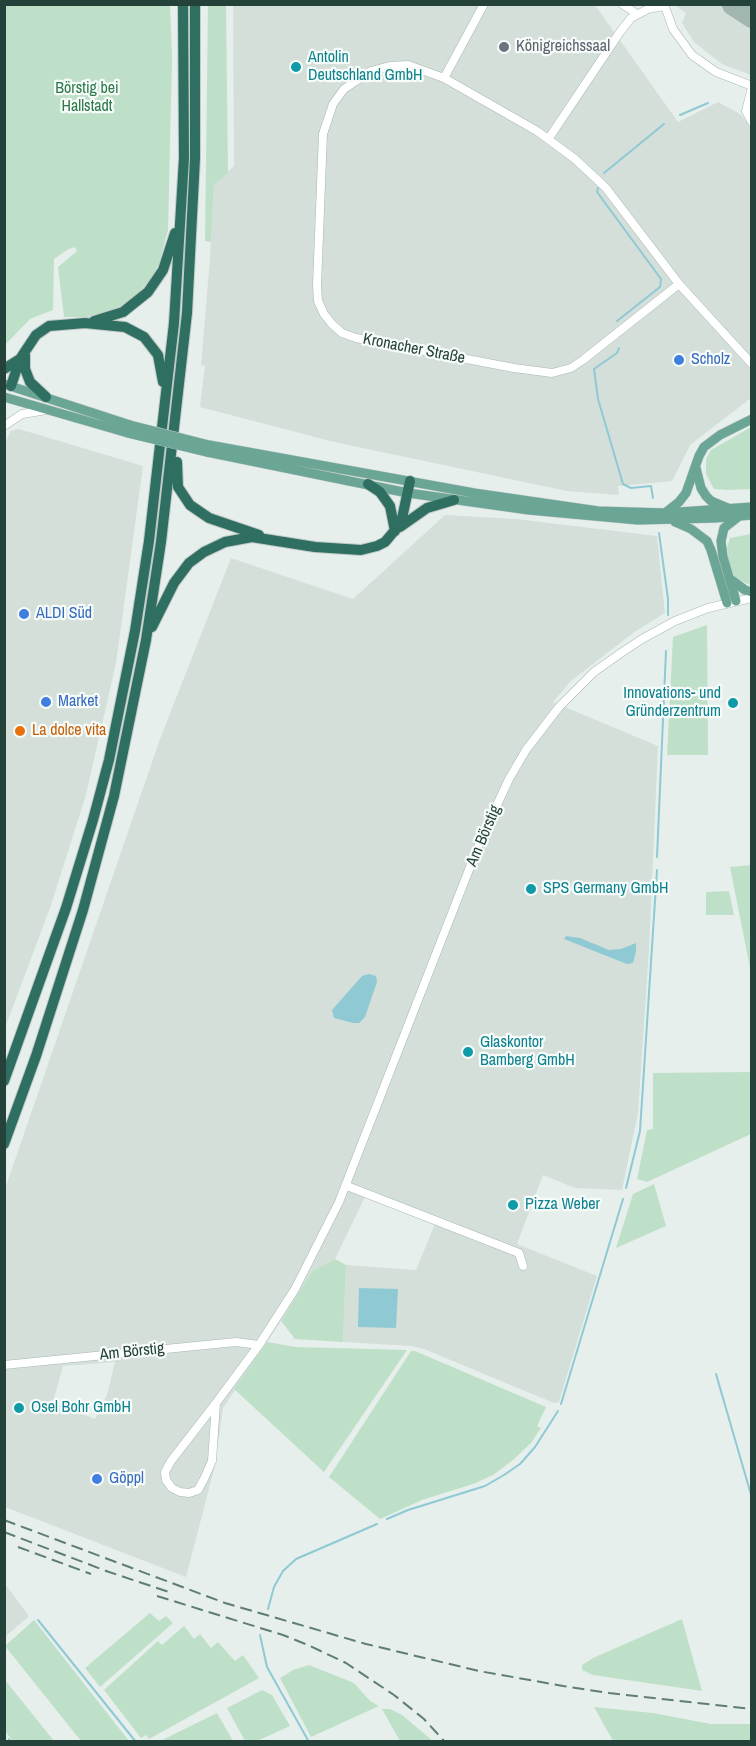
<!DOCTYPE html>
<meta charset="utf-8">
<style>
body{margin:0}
#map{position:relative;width:756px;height:1746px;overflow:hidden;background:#e6efeb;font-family:"Archivo Narrow",sans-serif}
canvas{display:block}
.frame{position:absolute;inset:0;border:6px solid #24423a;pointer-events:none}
</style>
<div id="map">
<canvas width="756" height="1746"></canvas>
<div class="frame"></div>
</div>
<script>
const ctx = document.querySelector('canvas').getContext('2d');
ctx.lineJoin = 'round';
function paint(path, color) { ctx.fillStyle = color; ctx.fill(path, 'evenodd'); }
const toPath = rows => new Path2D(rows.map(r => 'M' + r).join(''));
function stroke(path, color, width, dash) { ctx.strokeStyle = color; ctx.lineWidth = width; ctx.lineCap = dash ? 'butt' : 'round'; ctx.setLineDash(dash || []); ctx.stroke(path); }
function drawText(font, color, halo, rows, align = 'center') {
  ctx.font = font + ' "Archivo Narrow",sans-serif'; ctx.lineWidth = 4.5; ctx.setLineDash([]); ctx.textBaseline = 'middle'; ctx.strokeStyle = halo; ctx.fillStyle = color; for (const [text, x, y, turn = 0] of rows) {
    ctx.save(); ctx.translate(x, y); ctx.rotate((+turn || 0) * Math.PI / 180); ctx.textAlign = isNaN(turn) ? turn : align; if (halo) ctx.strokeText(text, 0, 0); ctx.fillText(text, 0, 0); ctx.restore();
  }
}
const built = toPath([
 [233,5,595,5,678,122,718,102,740,114,751,127,751,398,690,445,672,481,618,486,619,495,567,491,334,442,200,407,205,366,201,365,210,259,214,185,234,166],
 [674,5,751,5,751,75,722,64,694,42,682,23,686,13],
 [19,429,143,466,116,663,86,795,51,905,5,1028,4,445,11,431],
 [445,515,516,519,657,536,665,613,633,633,571,681,553,702,658,746,649,950,638,1113,622,1190,575,1188,543,1175,517,1244,597,1276,559,1402,554,1403,424,1349,411,1346,343,1342,346,1265,416,1270,435,1224,365,1197,335,1259,312,1271,281,1321,223,1408,215,1465,186,1577,5,1507,5,1189,160,739,231,558,353,599],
 [115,1362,107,1395,95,1419,53,1402,63,1366],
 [5,1584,29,1616,5,1637,4,1637]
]);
const green = toPath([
 [4,5,170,5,172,57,168,230,159,264,150,280,134,297,119,307,88,317,64,317,58,267,77,251,75,247,67,250,54,259,53,310,30,319,5,345,5,348],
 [208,5,226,5,228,173,214,185,211,242,205,241],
 [751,427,751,489,727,490,714,489,706,474,706,459,711,450],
 [751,534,751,585,739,581,734,576,728,559,727,548,730,538],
 [707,625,708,755,667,755,673,637],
 [751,865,752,967,750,968,730,867],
 [729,891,734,915,706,915,706,892],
 [751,1072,751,1134,647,1182,637,1179,647,1130,653,1129,653,1073],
 [654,1184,666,1226,616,1248,633,1194],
 [335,1259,346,1265,343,1342,295,1339,281,1321,312,1271],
 [267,1342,296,1347,407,1350,324,1472,234,1389],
 [411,1351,415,1351,546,1407,537,1426,541,1428,531,1443,513,1460,493,1475,473,1484,422,1500,380,1519,329,1477],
 [150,1613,159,1621,166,1616,173,1623,100,1687,85,1668],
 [682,1619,702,1691,593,1675,582,1670,582,1665,593,1658],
 [34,1620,129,1741,81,1741,5,1646],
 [184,1626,194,1639,200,1634,211,1648,218,1642,235,1661,243,1655,259,1678,149,1739,146,1735,141,1738,104,1690,158,1641,162,1645],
 [309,1665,354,1683,370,1701,379,1706,311,1737,280,1678,293,1670],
 [5,1680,54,1741,13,1741,5,1731],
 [262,1690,272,1695,290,1726,257,1741,245,1741,227,1708],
 [594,1707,653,1713,711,1724,751,1724,751,1741,613,1741],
 [382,1709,390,1709,402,1715,433,1741,400,1741],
 [217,1713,233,1741,160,1741]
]);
const water = toPath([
 [566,936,580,938,609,950,621,949,636,943,636,951,633,963,627,964,564,939],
 [369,974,376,976,377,982,365,1017,359,1023,353,1023,334,1018,332,1010,362,976],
 [359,1288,398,1289,396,1328,358,1327]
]);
const stream = toPath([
 [680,115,708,103],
 [604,173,664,124],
 [598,188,597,192,661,279,660,287,617,321],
 [619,348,617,353,594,369,598,399,623,484,631,488,651,486,653,498],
 [659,533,668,599,668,615],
 [657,857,666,651],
 [626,1188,640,1131,657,870],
 [716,1374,752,1498],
 [561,1404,623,1199],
 [387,1519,408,1510,485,1486,504,1475,520,1464,535,1447,558,1411],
 [268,1609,274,1587,283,1571,296,1559,377,1524],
 [38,1620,136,1742],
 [260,1635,267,1667,309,1742],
 [9,1739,11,1742]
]);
const taxiway = toPath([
 [732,5,752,18]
]);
const minor = toPath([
 [622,4,637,14],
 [664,4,673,29,692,55,716,72,752,86],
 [444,78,484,4],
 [752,87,746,111,752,122],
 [549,138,620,32,631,18,648,9,664,6],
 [679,284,583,360,571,368,552,373,514,368,356,338,342,333,332,324,324,314,318,301,317,285,323,134,333,104,344,89,371,71,390,66,408,65,444,78,537,131,575,159,606,188,679,284,752,364],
 [4,426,22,414,47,410],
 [347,1186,519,1253,523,1266],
 [4,1365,236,1342,259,1345],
 [216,1403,259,1345,295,1289,339,1202,479,844,509,779,526,750,559,707,594,672,618,655,642,639,675,621,708,608,752,598],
 [216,1403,212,1461,205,1477,198,1490,189,1493,180,1492,172,1488,166,1480,165,1472,171,1461,216,1403]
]);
const major = toPath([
 [4,384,130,425],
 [4,397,128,433],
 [209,445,474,493,598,511,665,513,752,507],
 [207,452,408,493,529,510,638,520,715,518,752,515],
 [696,468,701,488,706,496,711,501,730,509],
 [665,513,679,502,686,493,699,456,704,447,720,435,752,419],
 [675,522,691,529,707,541,711,550,727,603],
 [730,579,745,590,752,592],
 [736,601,723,557,721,541,724,528,738,517]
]);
const highway = toPath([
 [94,321,123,312,148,292,163,270,175,233],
 [25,355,25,369,30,382,46,397],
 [4,369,20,359],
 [11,386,20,359,36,335,49,326,85,323,125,327,144,337,158,355,163,382],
 [177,462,178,487,190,505,209,518,259,535],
 [368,484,380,492,390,506,395,531],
 [400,527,427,508,454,500],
 [152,627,174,583,189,563,204,552,225,542,252,537,315,547,361,550,377,546,385,542,401,523,410,481],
 [4,1081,66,908,93,820,109,760,135,631,149,541,174,323,184,158,183,4],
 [4,1144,36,1056,83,910,114,796,146,640,161,542,187,313,195,158,195,4]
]);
const rail = toPath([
 [4,1520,225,1603,366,1644,479,1671,563,1686,609,1693,752,1709],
 [4,1532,109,1572,169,1592],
 [18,1547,91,1574],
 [157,1596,283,1635,308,1645,346,1663,394,1695,424,1719,445,1742]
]);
const majorBridge = toPath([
 [130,425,209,445],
 [128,433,207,452]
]);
const markers = [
 [504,47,6,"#6b7280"],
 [296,67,6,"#0f9aa8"],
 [679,360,6,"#3f7fe0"],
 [24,614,6,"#3f7fe0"],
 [46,702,6,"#3f7fe0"],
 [733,703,6,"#0f9aa8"],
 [20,731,6,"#e8710a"],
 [531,889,6,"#0f9aa8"],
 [468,1052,6,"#0f9aa8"],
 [513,1205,6,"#0f9aa8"],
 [19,1408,6,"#0f9aa8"],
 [97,1479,6,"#3f7fe0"]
];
const worshipNames = [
 ["Königreichssaal",516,47]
];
const cultureNames = [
 ["Antolin",308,58],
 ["Deutschland GmbH",308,76],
 ["Innovations- und",721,694,"right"],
 ["Gründerzentrum",721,712,"right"],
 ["SPS Germany GmbH",543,889],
 ["Glaskontor",480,1043],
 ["Bamberg GmbH",480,1061],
 ["Pizza Weber",525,1205],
 ["Osel Bohr GmbH",31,1408]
];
const parkNames = [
 ["Börstig bei",87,89],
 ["Hallstadt",87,107]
];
const streetNames = [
 ["Kronacher Straße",414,349,11],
 ["Am Börstig",484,836,-67],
 ["Am Börstig",132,1352,-6]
];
const shopNames = [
 ["Scholz",691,360],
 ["ALDI Süd",36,614],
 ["Market",58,702],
 ["Göppl",109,1479]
];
const foodNames = [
 ["La dolce vita",32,731]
];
paint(built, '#d4dfda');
paint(green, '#bfe0c8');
paint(water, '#8ec9d4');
stroke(stream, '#8ec9d4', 2);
stroke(taxiway, '#a2b6b0', 20);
stroke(minor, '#a8b8b2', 9);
stroke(major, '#c2cac8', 10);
stroke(highway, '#c2cac8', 12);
stroke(minor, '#fff', 8);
stroke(major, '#6aa596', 9);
stroke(highway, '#2f6f62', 10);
stroke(rail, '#5f7d75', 2, [12, 6]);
stroke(majorBridge, '#c2cac8', 10, []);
stroke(majorBridge, '#6aa596', 9);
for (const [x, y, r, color] of markers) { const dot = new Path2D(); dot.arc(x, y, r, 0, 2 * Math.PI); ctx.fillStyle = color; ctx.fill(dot); stroke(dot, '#f7fbf9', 2); }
drawText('16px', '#5b616d', '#f7fbf9', worshipNames, 'left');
drawText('16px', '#0d838f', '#f7fbf9', cultureNames, 'left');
drawText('16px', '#2d7a4b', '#f7fbf9', parkNames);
drawText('16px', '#24423a', '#f7fbf9', streetNames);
drawText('16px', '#366cbe', '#f7fbf9', shopNames, 'left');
drawText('16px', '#c56008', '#f7fbf9', foodNames, 'left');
</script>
